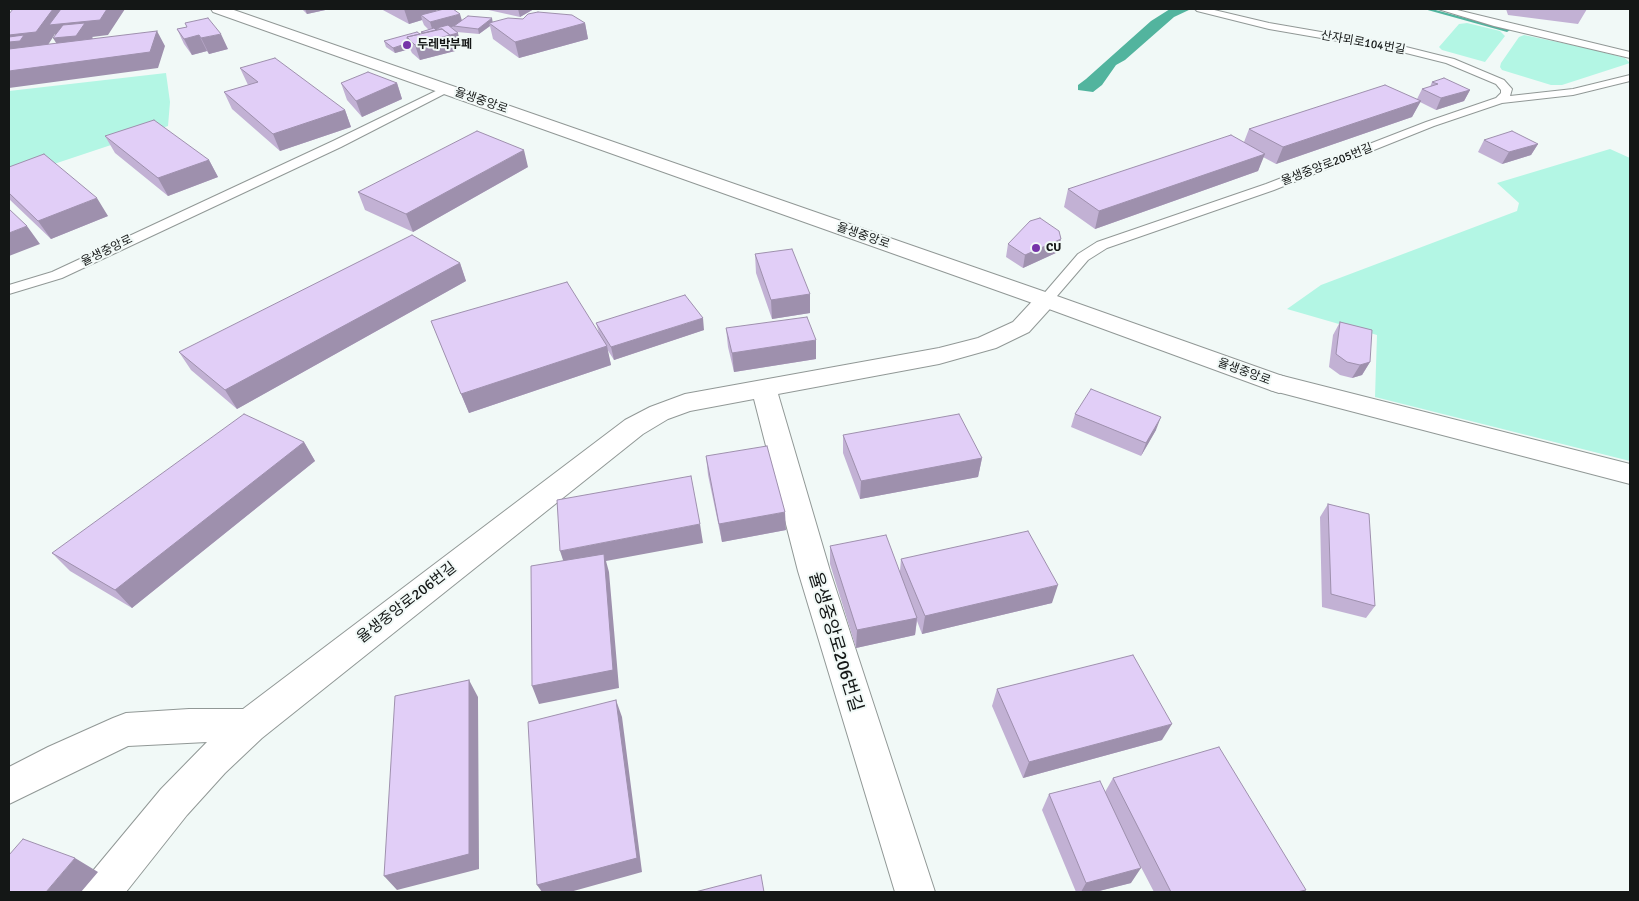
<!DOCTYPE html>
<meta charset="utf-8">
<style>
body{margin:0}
#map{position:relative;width:1639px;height:901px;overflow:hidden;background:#f1f9f7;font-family:Signika,sans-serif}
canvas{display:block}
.frame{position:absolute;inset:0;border:10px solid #141716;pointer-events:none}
</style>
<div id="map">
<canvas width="1639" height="901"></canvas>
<div class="frame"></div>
</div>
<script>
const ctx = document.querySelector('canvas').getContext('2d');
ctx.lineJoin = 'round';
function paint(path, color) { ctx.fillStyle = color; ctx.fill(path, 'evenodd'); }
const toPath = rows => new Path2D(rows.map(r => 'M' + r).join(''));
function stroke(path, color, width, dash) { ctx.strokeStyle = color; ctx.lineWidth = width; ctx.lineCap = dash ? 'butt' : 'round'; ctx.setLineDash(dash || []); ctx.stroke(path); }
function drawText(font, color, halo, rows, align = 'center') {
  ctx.font = font + ' Signika,"Noto Sans KR",sans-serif'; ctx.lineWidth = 4; ctx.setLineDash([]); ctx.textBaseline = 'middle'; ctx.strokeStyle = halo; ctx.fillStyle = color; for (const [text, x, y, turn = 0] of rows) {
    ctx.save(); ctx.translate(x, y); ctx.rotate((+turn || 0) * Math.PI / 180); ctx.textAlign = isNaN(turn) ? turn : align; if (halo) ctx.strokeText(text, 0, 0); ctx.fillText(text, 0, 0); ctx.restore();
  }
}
const green = toPath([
 [1467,23,1500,31,1505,36,1485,62,1442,50,1439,47,1459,24],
 [1524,35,1591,49,1625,58,1630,63,1562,85,1551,85,1502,70,1500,67,1501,63,1519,37],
 [166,73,170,102,168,126,9,179,9,91],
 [1610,149,1630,158,1630,461,1375,397,1377,335,1287,309,1321,285,1517,211,1519,203,1497,183]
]);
const water = toPath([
 [1170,9,1191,9,1174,17,1125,60,1116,65,1102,85,1093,92,1078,90,1078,85,1086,79,1151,21]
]);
const stream = toPath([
 [1424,9,1432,9,1510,30,1507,32,1424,9]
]);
const lane = toPath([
 [1195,9,1210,9,1269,23,1402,46,1454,59,1504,80,1512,89,1510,96,1573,89,1630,75,1630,81,1573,95,1502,103,1434,126,1274,190,1107,248,1088,260,1051,303,1041,303,1039,300,1041,297,1078,254,1097,242,1266,184,1426,122,1496,98,1501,93,1501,90,1496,84,1446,63,1402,52,1269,29,1197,11,1195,9],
 [1438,9,1453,9,1630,52,1630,58,1494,26,1438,9],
 [446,86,450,87,451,89,450,91,341,147,62,278,9,294,9,285,52,272,333,141,446,86]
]);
const street = toPath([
 [1046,293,1054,295,1058,300,1029,332,996,348,939,364,778,394,830,571,935,892,895,892,798,571,754,399,690,411,668,419,643,434,262,738,225,773,187,815,126,892,81,892,87,878,161,789,207,742,128,746,9,804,9,767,48,747,113,718,126,713,189,709,243,709,625,420,650,407,685,394,939,348,978,338,1013,322,1038,295,1046,293],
 [1279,375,1630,464,1630,484,1270,390,1266,384,1270,378,1279,375]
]);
const secondary = toPath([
 [211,9,231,9,1054,295,1288,378,1292,384,1288,390,1279,393,1270,390,1038,305,213,12,211,9]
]);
const wall = toPath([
 [302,9,330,9,307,14],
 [381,9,436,9,436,11,462,20,493,22,585,23,588,39,519,58,493,39,490,26,479,34,457,32,459,38,452,40,455,51,420,60,412,53,410,49,395,53,386,47,384,41,422,34,421,32,429,30,424,25,422,20,409,24],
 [484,9,534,9,520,17],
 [1506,9,1587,9,1578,24,1508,15],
 [185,23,228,49,209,54,207,51,192,55,184,44,177,29,187,27],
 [240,68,345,110,351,127,280,151,232,109,224,92,248,85],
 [1432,82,1470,90,1464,101,1436,110,1420,102,1412,117,1276,164,1263,157,1258,171,1095,229,1064,207,1068,189,1244,142,1249,129,1417,99,1422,89,1430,87],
 [341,83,397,83,402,99,362,117,347,100],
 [105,136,209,160,218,177,168,196,115,153],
 [1484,140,1538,144,1531,155,1502,164,1478,152],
 [9,167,108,216,51,239,9,199],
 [528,167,413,232,365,210,358,192],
 [1008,244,1058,252,1023,268,1006,257],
 [755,254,810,294,810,313,772,319,756,273],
 [460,263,466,281,237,409,191,370,179,352],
 [431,321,599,333,596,323,704,330,614,360,607,349,611,365,469,413],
 [1340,322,1370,362,1362,375,1352,378,1340,375,1329,367,1333,335],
 [726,328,816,359,734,372,728,347],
 [1075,414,1156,430,1141,456,1071,427],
 [843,435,982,458,978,477,860,499,843,453],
 [304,442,315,461,132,608,70,571,52,553],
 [706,456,786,530,722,542,708,475],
 [1328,504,1375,606,1366,618,1322,607,1320,517],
 [830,546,900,571,901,559,1052,603,922,634,917,621,915,635,856,648,830,564],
 [997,689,1162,740,1023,778,992,706],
 [1113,778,1306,890,1303,892,1154,892,1131,848,1131,883,1095,892,1076,892,1042,810,1049,794,1105,792]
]);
const shadedWall = toPath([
 [53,9,125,9,108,35,92,37,93,38,85,52,63,54,53,38,57,38,55,34,46,48,9,59,9,35],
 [305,9,330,9,307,14],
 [404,9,436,9,438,15,421,15,422,20,409,24],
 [518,9,534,9,520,17],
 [460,14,463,24,440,30,437,28,438,31,433,32,430,22],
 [492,18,493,24,489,23,490,26,479,34,478,29],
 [585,23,588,39,519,58,515,42],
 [157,31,165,46,158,68,9,88,9,71],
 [458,33,459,38,452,40,455,51,420,60,415,45],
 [221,34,228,49,209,54,201,38],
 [199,35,207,51,192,55,184,39],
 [408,43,410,49,395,53,393,48],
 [397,83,402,99,362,117,356,101],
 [1470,90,1464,101,1436,110,1441,98],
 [1421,101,1412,117,1276,164,1283,147],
 [345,110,351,127,280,151,273,134],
 [1538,144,1531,155,1502,164,1509,152],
 [524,150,528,167,413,232,406,214],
 [1265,154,1258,171,1095,229,1099,211],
 [209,160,218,177,168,196,158,178],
 [97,198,108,216,51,239,38,221],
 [27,226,40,244,9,256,9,233],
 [1061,239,1058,252,1023,268,1025,255],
 [460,263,466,281,237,409,225,390],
 [810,294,810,313,772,319,771,300],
 [703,318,704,330,614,360,611,347],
 [816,340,816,359,734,372,732,353],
 [607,346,611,365,469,413,461,394],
 [1370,362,1362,375,1352,378,1360,365],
 [1161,417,1156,430,1141,456,1146,443],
 [304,442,315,461,132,608,115,590],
 [982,458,978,477,860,499,861,481],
 [785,512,786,530,722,542,719,524],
 [700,524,703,543,606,561,609,572,619,688,539,704,532,686,566,569,560,551],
 [1058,585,1052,603,922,634,925,616],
 [917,618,915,635,856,648,857,630],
 [469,680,478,697,479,869,397,890,384,876],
 [616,700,622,717,642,872,570,892,542,892,537,885],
 [1172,724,1162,740,1023,778,1029,762],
 [75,858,98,872,81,892,46,892],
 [1141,868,1131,883,1095,892,1081,892,1086,883]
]);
const building = toPath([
 [13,9,53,9,36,32,9,35,9,14,13,9],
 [61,9,107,9,100,20,49,25,61,9],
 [444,9,453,9,460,14,430,22,421,15,444,9],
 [538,12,572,15,585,23,515,42,489,23,508,18,523,19,528,14,538,12],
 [468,16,492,18,478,29,454,26,468,16],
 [208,18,221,34,201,38,199,35,184,39,177,29,187,27,185,23,208,18],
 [85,23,76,36,53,38,63,25,85,23],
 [448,25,458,33,450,35,442,29,439,29,437,28,448,25],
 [434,28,436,30,423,33,421,32,434,28],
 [442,29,450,35,415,45,407,37,442,29],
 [157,31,150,52,9,71,9,49,157,31],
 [417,32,420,34,407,37,408,43,393,48,384,41,417,32],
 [24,35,20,41,9,42,9,37,24,35],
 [275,58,345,110,273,134,224,92,258,82,240,68,275,58],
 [368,72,397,83,356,101,341,83,368,72],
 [1444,78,1470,90,1441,98,1422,89,1438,84,1432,82,1444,78],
 [1385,85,1421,101,1283,147,1249,129,1385,85],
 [154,120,209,160,158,178,105,136,154,120],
 [477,131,524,150,406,214,358,192,477,131],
 [1512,131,1538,144,1509,152,1484,140,1512,131],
 [1231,135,1265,154,1099,211,1068,189,1231,135],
 [44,154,97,198,38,221,9,193,9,167,44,154],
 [9,209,27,226,9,233,9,209],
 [1040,218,1059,231,1061,239,1025,255,1008,244,1030,221,1040,218],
 [412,235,460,263,225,390,179,352,412,235],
 [792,249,810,294,771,300,755,254,792,249],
 [567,282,607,346,461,394,431,321,567,282],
 [685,295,703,318,611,347,596,323,685,295],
 [807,317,816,340,732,353,726,328,807,317],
 [1340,322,1372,330,1370,362,1360,365,1347,362,1336,354,1340,322],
 [1091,389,1161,417,1146,443,1075,414,1091,389],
 [244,414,304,442,115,590,52,553,244,414],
 [959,414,982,458,861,481,843,435,959,414],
 [767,446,785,512,719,524,706,456,767,446],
 [691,476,700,524,560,551,557,500,691,476],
 [1328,504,1369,514,1375,606,1331,594,1328,504],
 [1028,531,1058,585,925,616,901,559,1028,531],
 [886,535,917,618,857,630,830,546,886,535],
 [604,554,613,670,532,686,531,566,604,554],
 [1133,655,1172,724,1029,762,997,689,1133,655],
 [469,680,469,854,384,876,395,696,469,680],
 [616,700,637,858,537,885,528,722,616,700],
 [1219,747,1306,890,1297,892,1171,892,1113,778,1219,747],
 [1100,781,1141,868,1086,883,1049,794,1100,781],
 [23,839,75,858,46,892,9,892,9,855,23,839],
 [761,875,764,892,695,892,761,875]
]);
const markers = [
 [407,45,5,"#7634a9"],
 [1036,248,5,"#7634a9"]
];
const farStreetnames = [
 ["산자뫼로104번길",1363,43,10],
 ["율생중앙로",481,101,19],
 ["율생중앙로205번길",1327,165,-21],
 ["율생중앙로",863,236,19],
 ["율생중앙로",107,251,-26],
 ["율생중앙로",1244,372,20]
];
const farPoinames = [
 ["두레박부페",417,45],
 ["CU",1046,248]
];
const streetNames = [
 ["율생중앙로206번길",407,603,-38]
];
const nearStreetnames = [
 ["율생중앙로206번길",835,642,73]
];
paint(green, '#b3f6e4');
paint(water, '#52b49e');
paint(stream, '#52b49e');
stroke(lane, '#919896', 2);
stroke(street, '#919896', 2);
stroke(secondary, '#919896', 2);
paint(lane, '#fff');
paint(street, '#fff');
paint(secondary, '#fff');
paint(wall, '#c2b1d4');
paint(shadedWall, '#9e90ad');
paint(building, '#e1cef7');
stroke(building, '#9e90ad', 1);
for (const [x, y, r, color] of markers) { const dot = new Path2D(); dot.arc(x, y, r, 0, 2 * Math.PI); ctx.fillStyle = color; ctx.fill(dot); stroke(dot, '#f1f9f7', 2); }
drawText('12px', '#141716', '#f1f9f7', farStreetnames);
drawText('bold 12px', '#141716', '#f1f9f7', farPoinames, 'left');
drawText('15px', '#141716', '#f1f9f7', streetNames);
drawText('18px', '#141716', '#f1f9f7', nearStreetnames);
</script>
